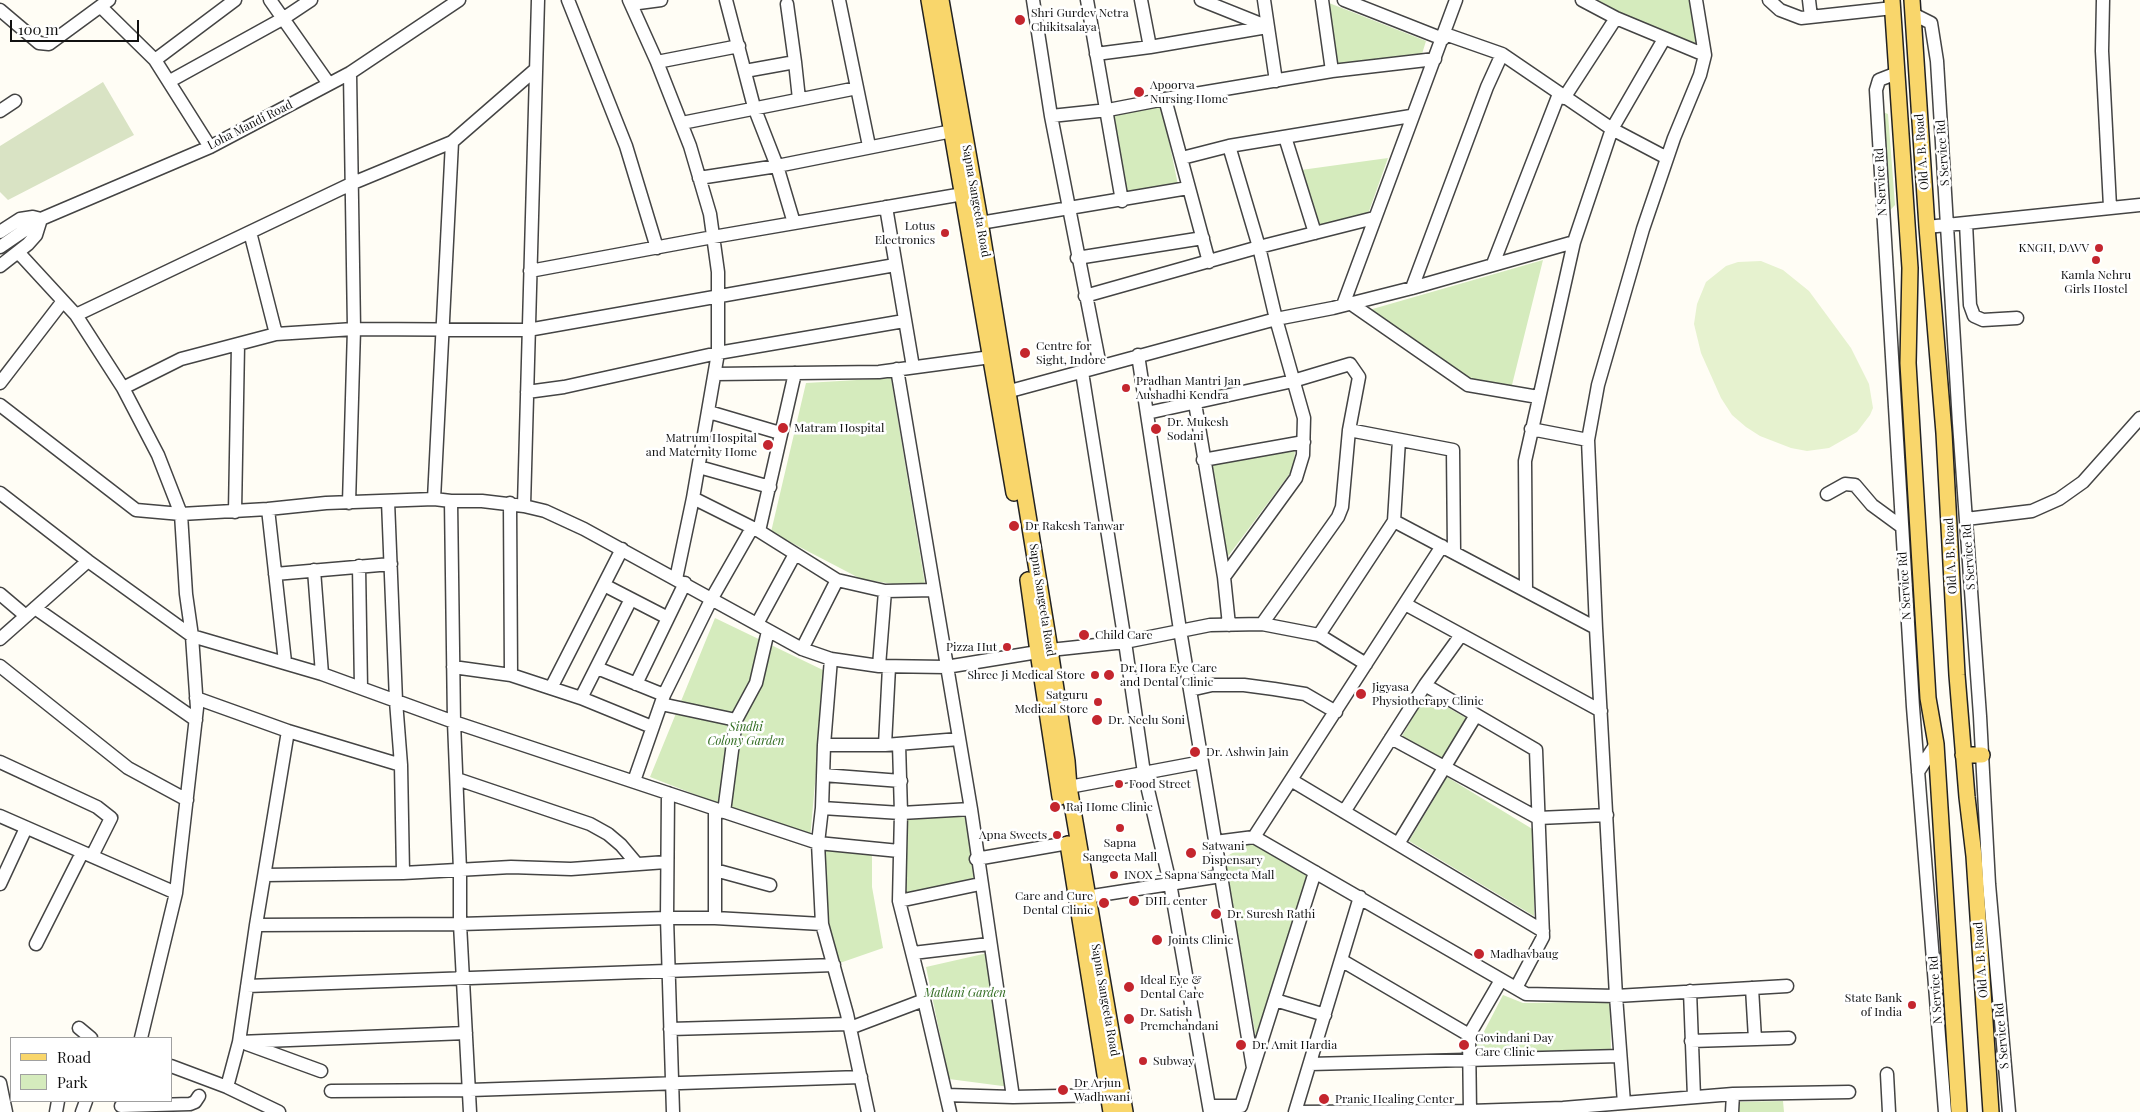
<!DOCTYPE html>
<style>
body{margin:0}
#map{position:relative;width:2140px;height:1112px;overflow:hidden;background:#fffdf5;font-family:"Playfair Display",serif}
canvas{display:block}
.legend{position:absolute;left:10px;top:1037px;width:162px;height:65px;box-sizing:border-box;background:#fff;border:1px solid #a0a0a0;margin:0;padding:6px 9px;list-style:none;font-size:15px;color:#111}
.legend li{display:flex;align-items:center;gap:10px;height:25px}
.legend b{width:25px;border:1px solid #a0a0a0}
.scale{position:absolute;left:10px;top:20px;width:129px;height:22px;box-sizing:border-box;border:2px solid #111;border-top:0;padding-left:6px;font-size:15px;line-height:18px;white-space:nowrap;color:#111;-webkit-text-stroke:4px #fff;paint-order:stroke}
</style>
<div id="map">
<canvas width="2140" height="1112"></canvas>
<ul class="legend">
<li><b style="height:6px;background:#f9d66b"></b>Road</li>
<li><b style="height:14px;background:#d5ebbd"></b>Park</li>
</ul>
<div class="scale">100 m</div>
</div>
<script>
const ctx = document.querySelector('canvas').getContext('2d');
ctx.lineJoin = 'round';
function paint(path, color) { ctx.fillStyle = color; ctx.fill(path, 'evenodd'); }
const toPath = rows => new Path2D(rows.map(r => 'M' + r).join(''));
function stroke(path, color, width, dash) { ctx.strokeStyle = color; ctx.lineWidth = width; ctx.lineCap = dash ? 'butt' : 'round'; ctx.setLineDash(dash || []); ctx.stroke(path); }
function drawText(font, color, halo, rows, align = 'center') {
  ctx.font = font + ' "Playfair Display",serif'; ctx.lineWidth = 5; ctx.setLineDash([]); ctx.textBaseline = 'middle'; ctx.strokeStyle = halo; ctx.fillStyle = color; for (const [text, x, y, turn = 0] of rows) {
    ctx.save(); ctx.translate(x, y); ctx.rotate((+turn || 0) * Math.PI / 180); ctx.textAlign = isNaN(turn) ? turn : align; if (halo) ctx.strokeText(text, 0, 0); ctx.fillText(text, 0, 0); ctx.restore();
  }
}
const green = toPath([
 [1597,0,1696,0,1702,36,1688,49,1587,3],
 [1329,3,1426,41,1422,54,1337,70],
 [1161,102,1178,185,1125,193,1114,112],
 [1877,110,1888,114,1895,205,1883,218],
 [1388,158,1368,214,1318,227,1301,170],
 [1543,260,1511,389,1470,384,1369,310],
 [891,378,925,584,893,584,861,579,771,532,806,383],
 [1295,448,1294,468,1226,559,1210,463],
 [715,618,825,671,810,839,650,777],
 [1426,695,1468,719,1443,761,1402,736],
 [1447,777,1534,830,1534,916,1409,841],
 [971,809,980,884,899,901,901,813],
 [1253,841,1308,872,1256,1038,1224,858],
 [818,843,872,850,872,887,883,948,834,965],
 [992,952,1010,1087,949,1079,926,967],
 [1503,995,1523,1003,1610,1002,1611,1051,1479,1053,1477,1045],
 [1783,1101,1784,1112,1730,1112,1730,1102]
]);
const cemetery = toPath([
 [103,82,134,135,8,200,0,192,0,146]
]);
const pitch = toPath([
 [1761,261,1783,270,1809,291,1851,348,1869,384,1873,408,1870,415,1857,432,1829,448,1807,451,1791,448,1760,436,1746,427,1732,415,1721,398,1701,353,1694,324,1697,304,1706,282,1726,266,1738,262]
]);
const minor = toPath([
 [270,0,329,84],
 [568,0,626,146,657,248],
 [629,0,657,62,690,146,710,214,718,272,718,353,693,498,676,579],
 [726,0,754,107,777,166,794,223],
 [839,0,869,146],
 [1033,0,1051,116,1100,366],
 [1087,0,1122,201],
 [1141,0,1150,47],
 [1201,0,1266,26],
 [1264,0,1276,81],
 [1322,0,1332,71],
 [1344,0,1443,39],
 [1582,0,1616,18,1705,55],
 [1769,0,1780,10,1801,18,1893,8],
 [1809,0,1811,17],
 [2103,0,2102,51,2110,207],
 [631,4,661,0],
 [101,7,155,60,210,147],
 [0,10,39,43,49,44,109,0],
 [1913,14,1931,23,1937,61,1959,423,1980,716,1989,884,2009,1112],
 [1445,34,1502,54,1612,129,1667,158],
 [1096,54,1150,47,1267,27],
 [155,60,235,0],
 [657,62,739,46],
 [795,62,799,99],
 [745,71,795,62,787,4],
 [1897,73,1879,80,1876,90,1913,707,1945,1112],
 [170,81,284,18,311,0],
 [1564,98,1616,18],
 [1165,99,1209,262],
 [0,111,15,101],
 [1051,116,1108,110,1165,99,1332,71,1435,59],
 [682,123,857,88],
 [1285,137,1315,233],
 [1182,158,1229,146,1411,116],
 [699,178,777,166,952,131],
 [886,207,913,367],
 [980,223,1188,188],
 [1966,223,1970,305,1974,316,1983,320,2017,318],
 [1927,227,2140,205],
 [0,232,20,219,33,217,41,219,36,235,28,244,0,266],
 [250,232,276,334],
 [0,247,41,219,210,147,350,73,459,0],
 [18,252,76,315,123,388,158,455,181,514,186,594,192,636,197,708,176,893,141,1038],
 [1077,258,1203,238],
 [1493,264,1559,94],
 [530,271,713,237,963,194],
 [1412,288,1487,87,1502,54],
 [1085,296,1259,247,1374,218],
 [1350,303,1468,385,1538,397],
 [1343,305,1456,0],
 [76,315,353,183,452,142,536,69],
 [1138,355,1180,630,1253,1068],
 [897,369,971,809,1013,1097],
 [1082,372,1125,642,1144,773,1170,883,1210,1112],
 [715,374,879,372,991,357],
 [0,383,63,301],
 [123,388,181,359,276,334,354,329,528,330,895,265],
 [527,392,564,387,718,353,904,321],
 [999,394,1276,319,1333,308,1412,288,1574,242],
 [1195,403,1224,577,1229,625],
 [0,405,136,510,181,514,268,509,326,503,434,499,451,501,482,501,524,506,545,511,584,529,802,649,831,659,879,666,946,667,1050,650,1125,642,1210,625,1262,624,1319,635,1366,664],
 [709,412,780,433],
 [1147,413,1293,381,1350,364,1359,377,1349,430,1342,507,1338,517,1262,624],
 [1531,429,1588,440],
 [1349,430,1453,450,1454,552],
 [1203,460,1304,442],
 [699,467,770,487],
 [0,493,88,561,192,636,322,674,454,722,818,843,899,851],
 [1827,494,1845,484,1855,485,1872,505,1902,527],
 [693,498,759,531,837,580,885,591,934,590],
 [434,499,452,142],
 [388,501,396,701,401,765,403,873],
 [451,501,454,722,460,870,460,924,470,1112],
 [349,503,354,329,350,73],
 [510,503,511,675],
 [524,506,538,0],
 [268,509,285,662],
 [235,512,238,345],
 [1966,519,2032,511,2059,499,2083,482,2140,418],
 [1394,521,1596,628],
 [759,531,795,373],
 [359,566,361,688],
 [314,570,322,674],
 [275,574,391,564],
 [1224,577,1296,478,1303,455,1304,418,1276,319,1259,247,1229,146],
 [604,585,668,618],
 [1526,591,1525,461,1574,242,1612,129,1664,39],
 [0,594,26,616],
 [1405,604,1601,711],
 [35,608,196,720],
 [757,624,795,554],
 [1319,635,1394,521,1399,440],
 [0,639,88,561],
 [802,649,837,580],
 [831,659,824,745,822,808,818,843,822,924,847,1014,868,1112],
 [0,666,128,768,187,800],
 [879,666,885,591],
 [453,667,511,675,581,698,652,727],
 [597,668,664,695],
 [636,684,685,583],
 [1425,685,1536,750,1543,937,1516,988],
 [551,688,622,549],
 [1190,690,1212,685,1244,685,1274,689,1305,694,1336,712],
 [196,698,288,731,401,765],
 [581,698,631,599],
 [661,704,736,720],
 [1391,738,1538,818,1607,815],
 [899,744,901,813,899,901,924,1000,950,1112],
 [824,745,885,745,959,739],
 [885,745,889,667],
 [0,762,97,807,111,818,92,856],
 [1918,772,1936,744],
 [823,775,901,781],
 [457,779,590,824,608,834,621,845,637,864],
 [1291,780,1543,931],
 [634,781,664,695,712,598,752,528],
 [1069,787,1202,762],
 [668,793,667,918,673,1112],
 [822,808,901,813,971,809],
 [724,812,736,720,756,683,768,631],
 [1344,812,1425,685,1461,635],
 [0,816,176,893],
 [1254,837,1442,546],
 [1215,842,1254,837,1526,994,1616,996,1787,986],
 [1398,844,1476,715],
 [976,859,1068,843],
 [715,870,770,885],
 [265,875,403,873,511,867,571,869,666,862],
 [0,884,26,828],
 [1080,898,1221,876],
 [899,901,980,884],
 [715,918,715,810],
 [256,925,460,924,667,918,715,918,822,924],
 [36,944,82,853],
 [913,953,989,944],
 [1341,960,1469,1035],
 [247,986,834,965],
 [1752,988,1755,1039],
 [1690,991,1694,1097],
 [1275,1000,1325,1015],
 [79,1028,91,1038],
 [850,1028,924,1000],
 [670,1029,849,1024],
 [1691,1041,1789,1038],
 [239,1042,466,1033],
 [247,1044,321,1071],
 [1310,1064,1620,1056],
 [171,1066,227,1087,279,1112],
 [1887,1074,1889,1112],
 [0,1083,6,1112],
 [227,1087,239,1042,256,925,288,731],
 [331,1091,470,1090,861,1077],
 [946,1095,1013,1097,1108,1095],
 [1624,1103,1616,996,1596,628,1588,440,1598,385,1643,229,1674,138,1700,75,1705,55,1696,0],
 [121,1106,190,1104,195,1102,199,1096],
 [1210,1106,1241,1106,1315,872],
 [56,1112,58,1101],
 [82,1112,86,1101],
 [1295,1112,1470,1111,1563,1108,1733,1094,1849,1092],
 [1295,1112,1360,897],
 [1470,1112,1469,1035,1501,980],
 [1732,1112,1733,1094]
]);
const major = toPath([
 [929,0,1014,493],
 [941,0,979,215,1050,650,1067,761,1069,787,1125,1112],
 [1892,0,1910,268,1908,363,1928,698,1936,744,1959,1112],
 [1912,0,1927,227,1944,433,1957,675,1967,797,1974,856,1991,1112],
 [1028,580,1038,652,1060,797],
 [1963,755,1982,755],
 [1068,844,1111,1112]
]);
const markers = [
 [1020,20,6,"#c4262e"],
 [1139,92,6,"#c4262e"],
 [945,233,5,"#c4262e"],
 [2099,248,5,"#c4262e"],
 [2096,260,5,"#c4262e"],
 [1025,353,6,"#c4262e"],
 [1126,388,5,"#c4262e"],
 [783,428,6,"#c4262e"],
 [1156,429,6,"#c4262e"],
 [768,445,6,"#c4262e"],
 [1014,526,6,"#c4262e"],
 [1084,635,6,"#c4262e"],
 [1007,647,5,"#c4262e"],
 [1095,675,5,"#c4262e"],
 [1109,675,6,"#c4262e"],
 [1361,694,6,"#c4262e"],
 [1098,702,5,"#c4262e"],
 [1097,720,6,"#c4262e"],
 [1195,752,6,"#c4262e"],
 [1119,784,5,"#c4262e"],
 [1055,807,6,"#c4262e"],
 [1120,828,5,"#c4262e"],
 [1057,835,5,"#c4262e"],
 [1191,853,6,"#c4262e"],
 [1114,875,5,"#c4262e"],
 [1134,901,6,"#c4262e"],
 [1104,903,6,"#c4262e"],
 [1216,914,6,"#c4262e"],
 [1157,940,6,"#c4262e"],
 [1479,954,6,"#c4262e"],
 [1129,987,6,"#c4262e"],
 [1912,1005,5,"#c4262e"],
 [1129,1019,6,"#c4262e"],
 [1241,1045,6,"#c4262e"],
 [1464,1045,6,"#c4262e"],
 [1143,1061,5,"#c4262e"],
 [1063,1090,6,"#c4262e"],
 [1324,1099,6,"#c4262e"]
];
const poiNames = [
 ["Shri Gurdev Netra",1031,13],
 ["Chikitsalaya",1031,27],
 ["Apoorva",1150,85],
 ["Nursing Home",1150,99],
 ["Lotus",935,226,"right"],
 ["Electronics",935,240,"right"],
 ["KNGH, DAVV",2089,248,"right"],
 ["Kamla Nehru",2096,275,"center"],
 ["Girls Hostel",2096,289,"center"],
 ["Centre for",1036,346],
 ["Sight, Indore",1036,360],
 ["Pradhan Mantri Jan",1136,381],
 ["Aushadhi Kendra",1136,395],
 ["Dr. Mukesh",1167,422],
 ["Sodani",1167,436],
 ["Matram Hospital",794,428],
 ["Matrum Hospital",757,438,"right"],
 ["and Maternity Home",757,452,"right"],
 ["Dr Rakesh Tanwar",1025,526],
 ["Child Care",1095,635],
 ["Pizza Hut",997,647,"right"],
 ["Dr. Hora Eye Care",1120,668],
 ["and Dental Clinic",1120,682],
 ["Shree Ji Medical Store",1085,675,"right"],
 ["Jigyasa",1372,687],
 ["Physiotherapy Clinic",1372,701],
 ["Satguru",1088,695,"right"],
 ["Medical Store",1088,709,"right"],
 ["Dr. Neelu Soni",1108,720],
 ["Dr. Ashwin Jain",1206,752],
 ["Food Street",1129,784],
 ["Raj Home Clinic",1066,807],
 ["Apna Sweets",1047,835,"right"],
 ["Sapna",1120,843,"center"],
 ["Sangeeta Mall",1120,857,"center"],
 ["Satwani",1202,846],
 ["Dispensary",1202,860],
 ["INOX - Sapna Sangeeta Mall",1124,875],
 ["Care and Cure",1093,896,"right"],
 ["Dental Clinic",1093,910,"right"],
 ["DHL center",1145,901],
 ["Dr. Suresh Rathi",1227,914],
 ["Joints Clinic",1168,940],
 ["Madhavbaug",1490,954],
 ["Ideal Eye &",1140,980],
 ["Dental Care",1140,994],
 ["State Bank",1902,998,"right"],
 ["of India",1902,1012,"right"],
 ["Dr. Satish",1140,1012],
 ["Premchandani",1140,1026],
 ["Govindani Day",1475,1038],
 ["Care Clinic",1475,1052],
 ["Dr. Amit Hardia",1252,1045],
 ["Subway",1153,1061],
 ["Dr Arjun",1074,1083],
 ["Wadhwani",1074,1097],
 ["Pranic Healing Center",1335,1099]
];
const streetNames = [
 ["Loha Mandi Road",250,125,-27],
 ["Old A. B. Road",1922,152,-94],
 ["S Service Rd",1943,153,-94],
 ["N Service Rd",1881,182,-93],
 ["Sapna Sangeeta Road",976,201,80],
 ["Old A. B. Road",1951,556,-93],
 ["S Service Rd",1969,557,-94],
 ["N Service Rd",1905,586,-94],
 ["Sapna Sangeeta Road",1042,600,81],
 ["Old A. B. Road",1981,960,-94],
 ["N Service Rd",1936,990,-94],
 ["Sapna Sangeeta Road",1105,1000,80],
 ["S Service Rd",2002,1036,-95]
];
const parkNames = [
 ["Sindhi",746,727],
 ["Colony Garden",746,741],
 ["Matlani Garden",965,993]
];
paint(green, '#d5ebbd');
paint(cemetery, '#d9e3c4');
paint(pitch, '#e6f2cf');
stroke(minor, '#444', 15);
stroke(major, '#222', 18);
stroke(minor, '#fff', 12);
stroke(major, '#f9d66b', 15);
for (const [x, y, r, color] of markers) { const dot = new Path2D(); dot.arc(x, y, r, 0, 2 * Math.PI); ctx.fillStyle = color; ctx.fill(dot); stroke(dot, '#fff', 2); }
drawText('12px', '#111', '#fff', poiNames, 'left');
drawText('12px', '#111', '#fff', streetNames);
drawText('italic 12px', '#2f6b1f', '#fff', parkNames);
</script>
